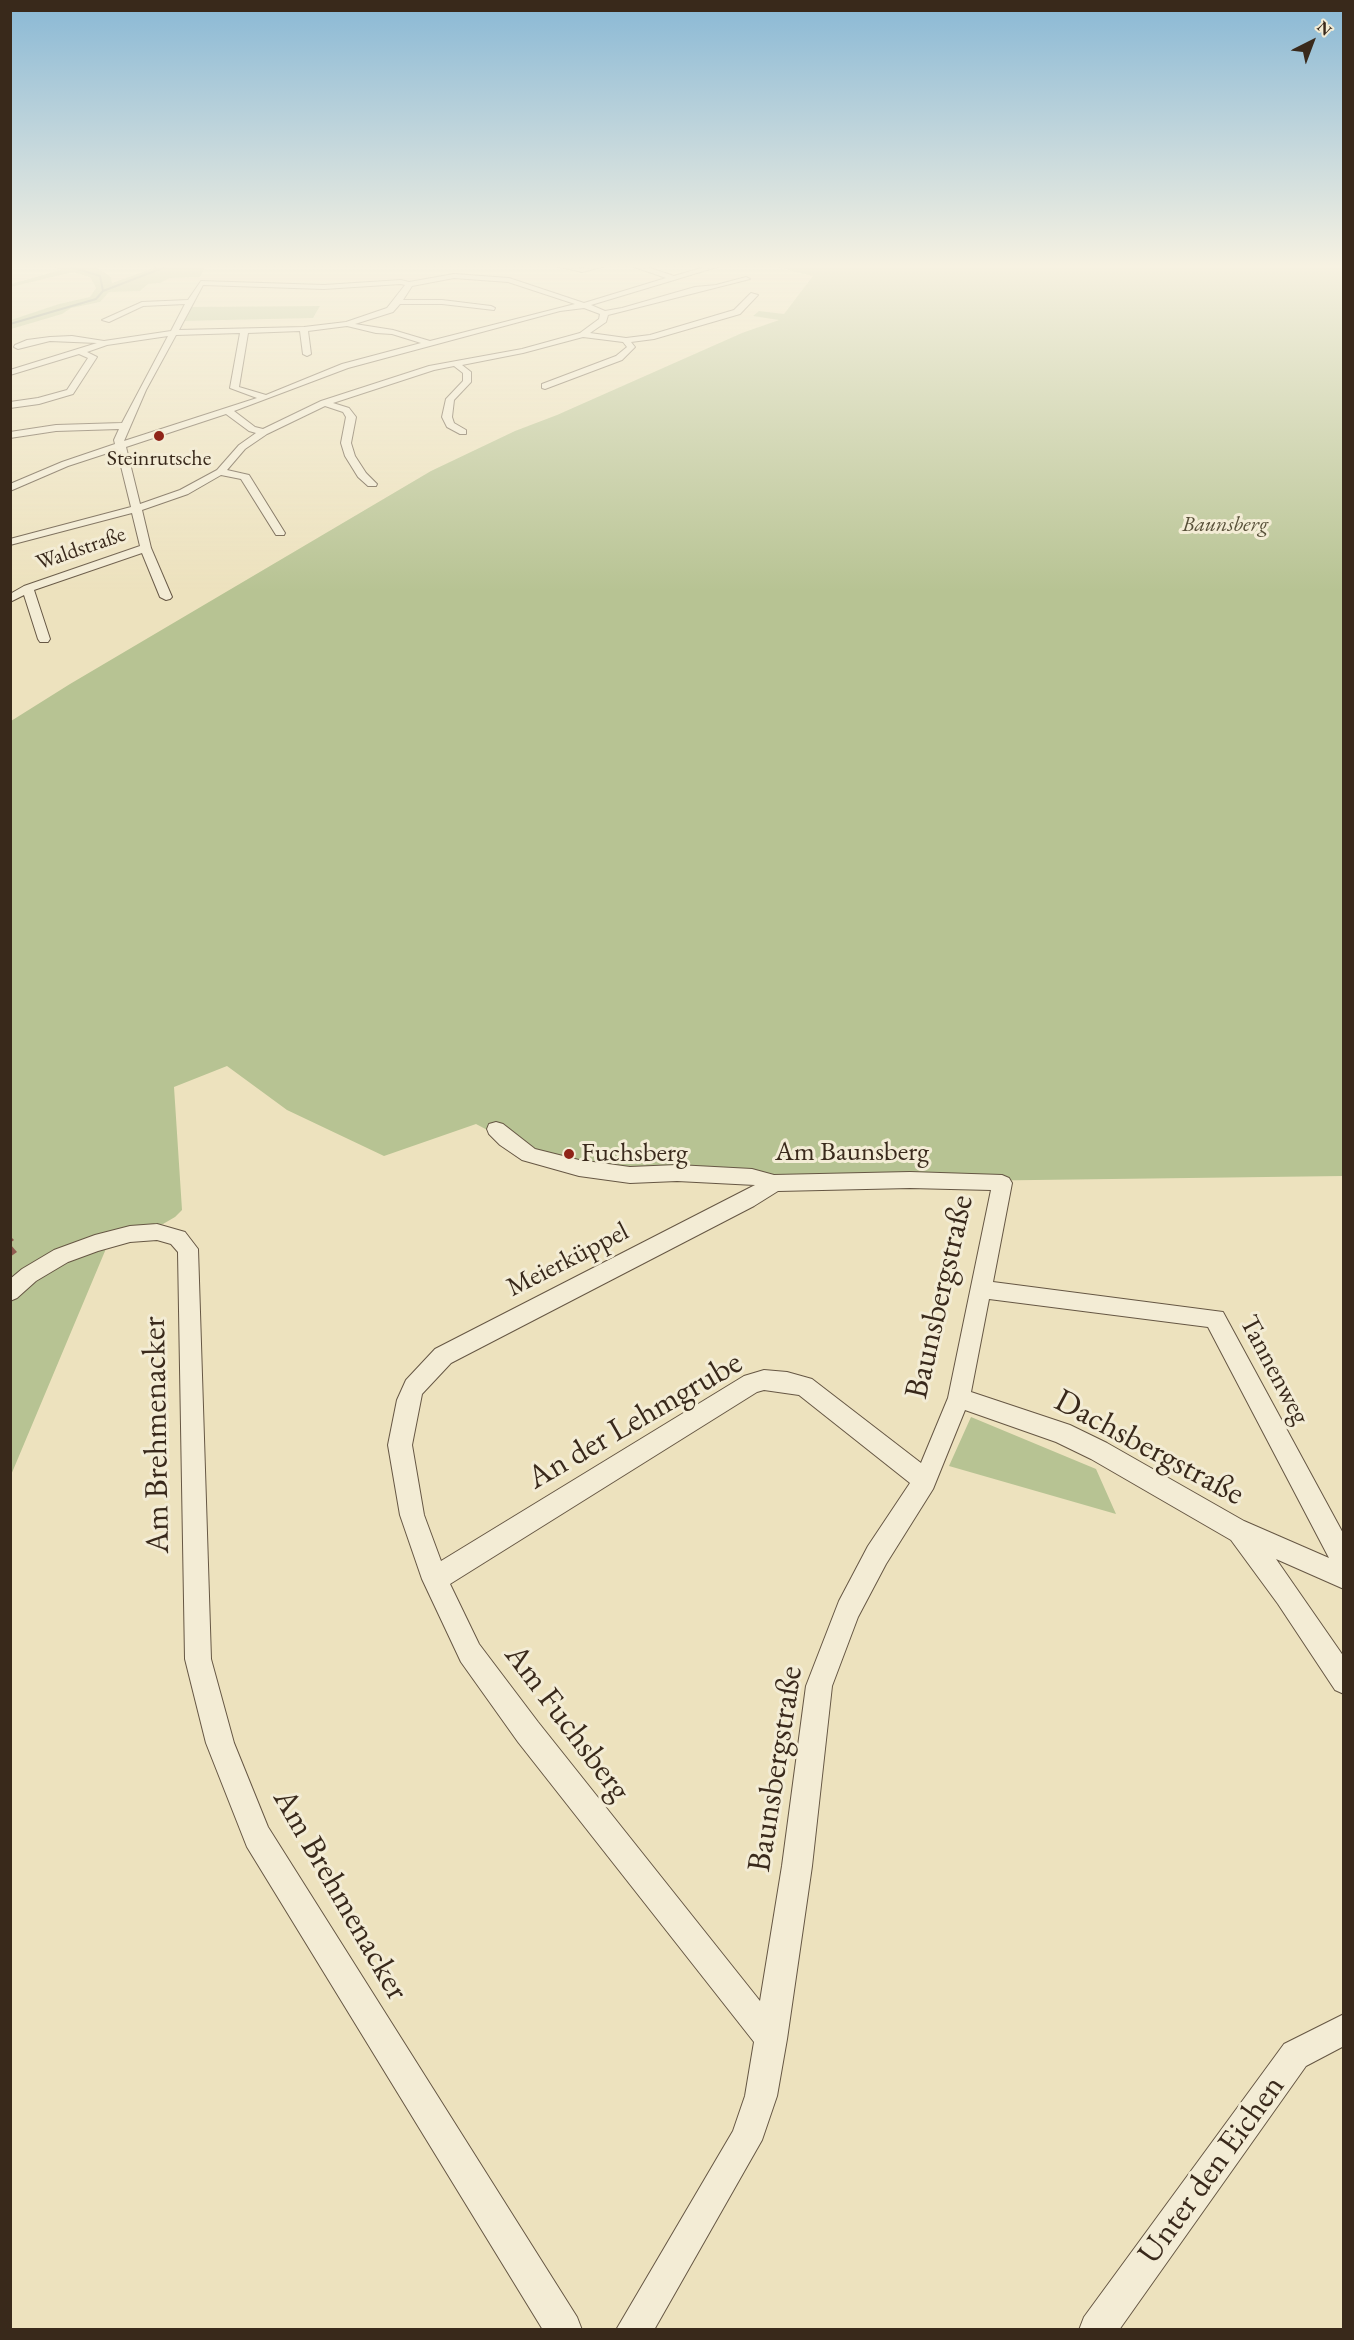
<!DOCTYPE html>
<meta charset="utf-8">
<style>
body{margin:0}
#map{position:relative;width:1354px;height:2340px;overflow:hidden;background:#ede2be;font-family:"EB Garamond",serif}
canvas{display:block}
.frame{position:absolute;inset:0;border:12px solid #39291b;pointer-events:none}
.north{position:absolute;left:1282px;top:12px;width:60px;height:60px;-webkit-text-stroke:4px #f3ecd5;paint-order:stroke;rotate:42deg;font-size:16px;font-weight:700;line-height:24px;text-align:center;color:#39291b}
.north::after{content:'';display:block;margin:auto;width:21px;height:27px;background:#39291b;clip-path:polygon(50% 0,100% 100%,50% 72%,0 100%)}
</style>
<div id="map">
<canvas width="1354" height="2340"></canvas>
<div class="frame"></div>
<div class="north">N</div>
</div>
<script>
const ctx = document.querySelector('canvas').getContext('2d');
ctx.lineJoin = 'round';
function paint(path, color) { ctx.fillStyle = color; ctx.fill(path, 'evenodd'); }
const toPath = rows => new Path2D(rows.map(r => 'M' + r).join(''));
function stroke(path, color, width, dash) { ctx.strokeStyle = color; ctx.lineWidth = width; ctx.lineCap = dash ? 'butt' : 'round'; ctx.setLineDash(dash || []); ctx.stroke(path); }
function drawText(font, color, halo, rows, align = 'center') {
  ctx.font = font + ' "EB Garamond",serif'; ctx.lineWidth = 6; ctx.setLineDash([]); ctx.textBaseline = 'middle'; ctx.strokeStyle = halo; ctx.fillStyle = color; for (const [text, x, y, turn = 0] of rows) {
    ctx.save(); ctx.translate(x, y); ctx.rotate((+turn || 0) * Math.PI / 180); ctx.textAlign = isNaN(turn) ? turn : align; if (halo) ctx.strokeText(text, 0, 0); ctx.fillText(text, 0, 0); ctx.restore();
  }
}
const green = toPath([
 [48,264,103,264,95,267,111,277,112,283,165,264,207,264,200,277,170,278,160,283,148,284,140,291,109,292,100,302,71,308,62,314,11,329,11,320,59,304,90,297,96,288,90,277,73,272,11,287,11,284,61,270],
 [765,264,1343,264,1343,1176,726,1184,582,1166,531,1153,476,1124,384,1156,287,1110,227,1066,174,1087,182,1210,175,1217,163,1224,113,1232,11,1475,11,721,70,684,431,471,515,431,557,415,742,333,779,320,753,316,759,311,784,314,813,276],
 [320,306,313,318,183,321,191,307],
 [971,1417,1096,1469,1116,1514,949,1466]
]);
const stream = toPath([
 [103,291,173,264],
 [10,324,96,299,103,291,100,276,61,264]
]);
const minor = toPath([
 [547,264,582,268,613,264,582,272,547,264],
 [626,264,638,264,674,276,715,264,727,264,591,305,605,311,622,308,695,287,716,285,746,277,750,279,608,315,606,322,590,333,626,338,650,335,734,310,751,293,758,295,740,314,654,339,631,342,635,347,622,360,545,389,542,388,542,384,616,356,627,347,623,342,583,337,523,353,462,365,471,372,471,382,454,400,452,417,454,423,466,430,466,434,460,434,447,427,442,417,446,399,463,381,463,373,454,366,434,370,333,403,349,408,356,417,351,443,355,456,366,473,377,484,376,486,368,486,358,477,345,456,341,443,346,417,343,412,325,406,267,434,245,449,227,470,249,475,285,533,284,535,276,535,241,479,221,475,188,494,142,510,151,548,172,597,170,599,166,600,160,597,142,553,34,590,50,639,48,642,40,642,38,639,24,595,10,602,10,594,24,586,140,546,132,513,10,545,10,539,131,507,117,450,68,466,10,491,10,484,62,462,115,444,114,440,119,429,56,431,10,438,10,432,56,425,122,423,168,336,107,345,87,352,97,357,73,394,39,404,10,408,10,402,38,398,67,390,88,358,79,354,10,375,10,370,97,343,50,341,18,349,14,347,15,345,27,340,50,337,72,336,104,341,171,331,185,304,143,306,109,322,102,320,142,302,188,300,201,281,324,285,401,280,409,282,454,274,509,278,584,303,666,278,626,264],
 [454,278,508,282,575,304,430,341,393,330,355,324,393,312,400,304,442,304,494,310,495,308,491,306,442,300,403,300,412,286,454,278],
 [401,284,405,285,387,308,346,322,304,327,179,330,203,285,324,289,401,284],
 [584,308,600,314,599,319,580,333,522,349,429,366,321,401,263,429,255,427,234,411,348,368,560,311,584,308],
 [347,326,376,333,392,334,421,343,342,364,266,395,239,387,248,333,300,331,303,354,307,356,311,354,308,331,347,326],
 [240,333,230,388,257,398,124,441,146,390,176,335,240,333],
 [226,414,249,431,256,433,239,445,217,470,180,490,140,504,126,447,226,414],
 [496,1122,503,1124,535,1149,579,1160,630,1167,677,1165,752,1169,774,1175,910,1172,1002,1175,1009,1178,1012,1183,993,1282,1223,1312,1344,1535,1344,1589,1276,1559,1344,1657,1344,1694,1335,1690,1278,1604,1231,1540,1091,1459,1056,1442,965,1410,933,1489,886,1564,858,1617,832,1686,812,1866,787,2039,777,2096,762,2140,654,2330,616,2330,733,2131,745,2096,754,2042,518,1742,461,1662,422,1579,400,1515,388,1445,397,1400,406,1380,435,1349,755,1185,677,1181,630,1183,579,1176,522,1160,500,1145,489,1134,487,1129,489,1124,496,1122],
 [910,1188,991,1190,948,1398,921,1463,812,1379,787,1372,764,1370,744,1376,441,1561,424,1515,412,1445,422,1394,451,1363,754,1206,778,1191,910,1188],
 [989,1299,1208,1327,1329,1558,1244,1521,1107,1443,1070,1425,971,1392,989,1299],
 [764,1390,799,1395,910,1483,868,1546,839,1601,806,1686,782,1866,760,2001,538,1722,479,1644,450,1584,757,1392,764,1390],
 [157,1224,185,1232,198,1249,211,1659,234,1743,268,1827,577,2317,582,2330,543,2330,247,1847,206,1743,185,1659,178,1252,171,1244,157,1240,130,1242,98,1251,68,1262,36,1281,17,1298,10,1301,10,1279,22,1269,54,1250,95,1235,130,1226,157,1224],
 [1344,2014,1344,2046,1306,2066,1119,2330,1079,2330,1084,2317,1284,2044,1344,2014]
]);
const shadedWall = toPath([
 [10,1236,14,1240,10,1243],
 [10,1244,17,1252,10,1257]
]);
const markers = [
 [159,436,6,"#8f2418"],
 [569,1154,6,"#8f2418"]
];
const farPoinames = [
 ["Steinrutsche",159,459]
];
const farParknames = [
 ["Baunsberg",1225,525]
];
const farStreetnames = [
 ["Waldstraße",81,549,-19]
];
const streetNames = [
 ["Am Baunsberg",852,1153],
 ["Meierküppel",568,1260,-27],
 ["Tannenweg",1274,1370,62]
];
const poiNames = [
 ["Fuchsberg",581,1154]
];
const nearStreetnames = [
 ["Baunsbergstraße",940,1297,-77],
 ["An der Lehmgrube",635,1421,-30],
 ["Am Brehmenacker",157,1435,-91],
 ["Dachsbergstraße",1149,1448,28],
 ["Am Fuchsberg",567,1723,53],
 ["Baunsbergstraße",776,1769,-81],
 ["Am Brehmenacker",340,1895,60],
 ["Unter den Eichen",1212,2170,-54]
];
paint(green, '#b7c393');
stroke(stream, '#738279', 2);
stroke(minor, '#665744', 2);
paint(minor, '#f3ecd5');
paint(shadedWall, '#925d52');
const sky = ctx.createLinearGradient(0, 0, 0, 592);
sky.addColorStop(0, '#89b8d5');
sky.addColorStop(0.45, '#f7f2e2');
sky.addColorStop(1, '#f7f2e200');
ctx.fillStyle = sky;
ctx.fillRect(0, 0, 1354, 592);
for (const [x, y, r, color] of markers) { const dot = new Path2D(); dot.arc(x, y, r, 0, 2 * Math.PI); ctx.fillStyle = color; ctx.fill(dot); stroke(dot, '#f3ecd5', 2); }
drawText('22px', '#39291b', '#f3ecd5', farPoinames);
drawText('italic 22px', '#585039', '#f3ecd5', farParknames);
drawText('22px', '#39291b', '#f3ecd5', farStreetnames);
drawText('27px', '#39291b', '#f3ecd5', streetNames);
drawText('27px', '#39291b', '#f3ecd5', poiNames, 'left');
drawText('33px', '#39291b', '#f3ecd5', nearStreetnames);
</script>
